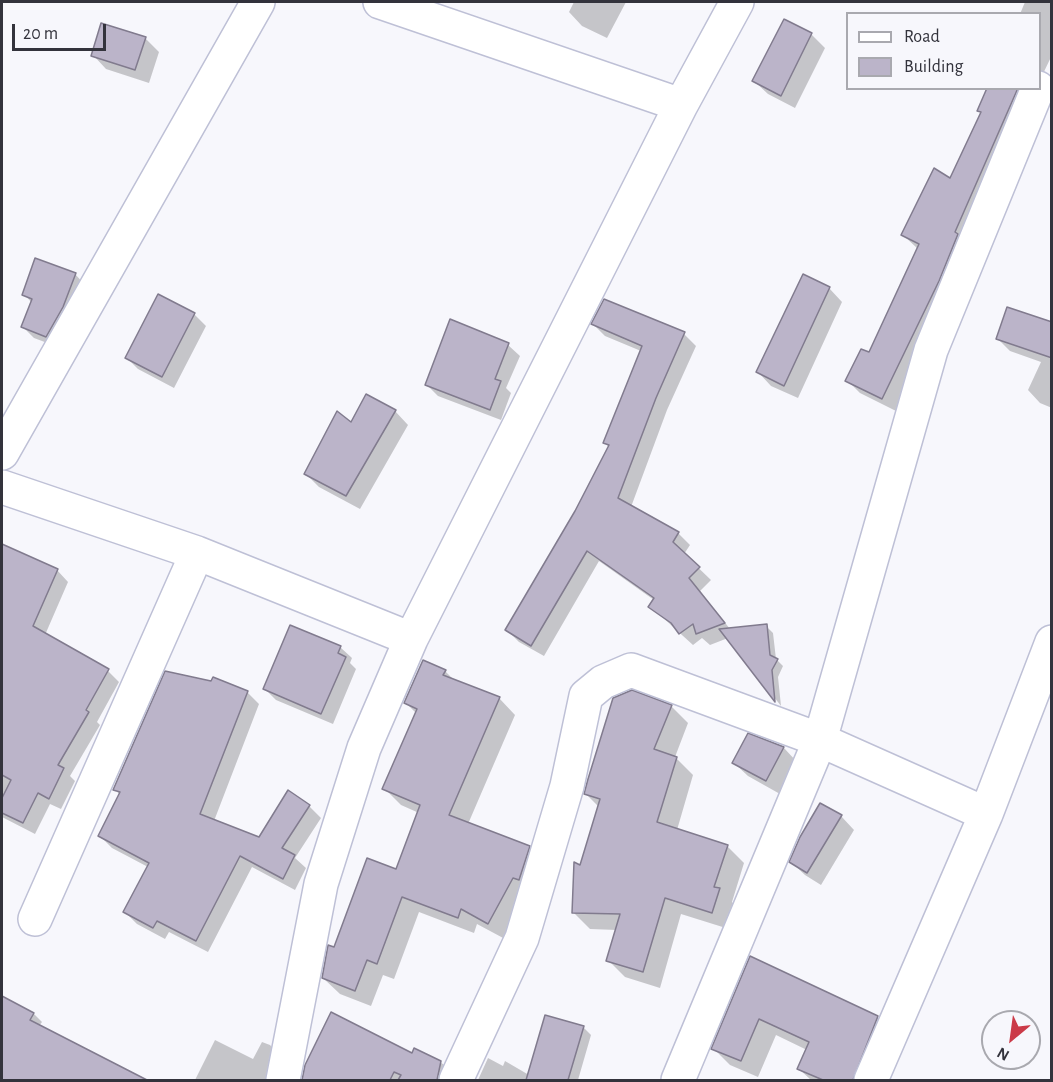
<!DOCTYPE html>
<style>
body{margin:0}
#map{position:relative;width:1053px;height:1082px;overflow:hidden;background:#f7f7fc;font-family:"Alegreya Sans",sans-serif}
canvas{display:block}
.frame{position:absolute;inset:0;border:3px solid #33333c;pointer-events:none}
.legend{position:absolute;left:846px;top:12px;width:195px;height:78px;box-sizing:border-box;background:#f7f7fc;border:2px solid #a9a9af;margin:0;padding:8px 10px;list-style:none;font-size:18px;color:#33333c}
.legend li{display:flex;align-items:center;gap:12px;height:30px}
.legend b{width:30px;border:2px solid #a9a9af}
.north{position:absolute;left:981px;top:1010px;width:60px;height:60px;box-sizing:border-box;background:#f7f7fc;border:2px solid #a9a9af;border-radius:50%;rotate:209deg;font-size:16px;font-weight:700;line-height:24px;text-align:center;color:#33333c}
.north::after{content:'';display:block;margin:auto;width:21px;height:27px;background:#cb3a48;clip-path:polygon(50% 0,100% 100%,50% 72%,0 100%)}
.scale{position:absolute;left:12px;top:24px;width:94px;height:27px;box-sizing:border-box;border:3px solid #33333c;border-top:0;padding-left:8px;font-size:18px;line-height:21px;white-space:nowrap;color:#33333c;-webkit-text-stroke:4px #f7f7fc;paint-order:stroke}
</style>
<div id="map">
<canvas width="1053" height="1082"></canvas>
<div class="frame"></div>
<ul class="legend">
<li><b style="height:8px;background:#fff"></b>Road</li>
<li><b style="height:16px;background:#bbb4c9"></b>Building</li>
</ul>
<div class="north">N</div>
<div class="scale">20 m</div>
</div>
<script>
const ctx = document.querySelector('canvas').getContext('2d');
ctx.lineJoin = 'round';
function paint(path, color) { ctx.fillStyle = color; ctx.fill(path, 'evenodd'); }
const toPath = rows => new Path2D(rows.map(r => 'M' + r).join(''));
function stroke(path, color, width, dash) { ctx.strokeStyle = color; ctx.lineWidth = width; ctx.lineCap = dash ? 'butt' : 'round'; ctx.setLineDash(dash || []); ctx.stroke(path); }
const shadow = toPath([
 [574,2,626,2,607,38,582,26,569,12],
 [1025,2,1052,2,1052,55,1040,80,1040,14,1020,14],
 [811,34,825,48,795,108,768,94,754,81],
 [145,38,159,52,149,83,106,69,93,55],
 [989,88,1037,88,951,294,896,411,860,393,847,380,870,354,918,249,903,235,951,180,982,114,979,110],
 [75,274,86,286,58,347,34,338,23,327,32,303,24,294],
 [829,288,842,302,798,398,771,386,758,372],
 [194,314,206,326,174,388,138,369,126,357],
 [1052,316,1052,408,1040,403,1028,390,1041,362,1010,351,998,339,1049,323],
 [451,321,508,345,520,356,506,388,511,393,501,420,438,396,427,385],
 [593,324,684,334,696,346,667,410,631,507,678,533,690,545,684,554,711,580,700,591,730,629,766,626,773,633,776,659,783,666,778,677,781,706,728,638,710,645,702,638,693,645,650,606,654,600,599,561,544,656,519,642,507,630,576,512,609,447,604,442,641,351,605,336],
 [395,411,408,425,360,509,319,487,306,474,351,424],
 [57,570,68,582,45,635,108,671,119,682,97,722,100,725,70,776,75,781,61,809,50,804,35,834,2,817,2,625,6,615,2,608,9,591],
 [340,647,352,658,350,663,356,669,333,724,276,700,265,689],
 [445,671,455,681,499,698,515,715,468,824,529,847,545,863,505,939,477,924,474,933,419,912,394,979,383,975,371,1006,340,994,323,978,335,949,396,871,419,813,401,805,384,788,417,714,406,703],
 [247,692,259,704,214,821,259,839,309,806,321,818,295,858,306,868,295,890,252,867,208,952,169,932,165,939,137,924,125,912,148,867,112,848,100,836,120,795,115,789],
 [671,706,688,723,675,757,693,775,677,830,727,846,744,863,732,902,736,907,729,929,681,914,660,988,625,977,608,960,617,930,590,929,573,912,581,867,599,807,586,794],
 [749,735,784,748,797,762,780,794,748,776,734,763],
 [841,816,854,830,821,885,805,875,791,862],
 [751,958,877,1017,894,1034,874,1080,811,1080,799,1069,807,1050,776,1035,758,1077,730,1065,713,1048],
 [2,998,34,1014,42,1022,39,1026,125,1075,123,1080,2,1080],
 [583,1027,591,1035,578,1080,478,1080,488,1058,503,1066,505,1061,529,1075],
 [215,1040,253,1059,262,1042,270,1045,278,1054,274,1080,195,1080],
 [415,1050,443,1064,451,1072,448,1080,302,1080,307,1061,413,1055]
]);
const building = toPath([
 [784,19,812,33,781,96,752,81,784,19],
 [101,23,146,37,135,70,91,56,101,23],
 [987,88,1018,88,955,232,958,234,939,281,882,399,845,381,861,349,869,352,919,244,901,235,934,168,950,178,981,112,977,111,987,88],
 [35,258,76,273,63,307,46,337,21,327,32,299,22,295,35,258],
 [803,274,830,287,784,386,756,372,803,274],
 [158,294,195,313,162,377,125,358,158,294],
 [604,299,685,332,656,398,618,498,679,532,673,542,700,567,689,578,725,623,696,634,693,624,679,634,671,623,648,607,654,598,587,551,531,646,505,630,575,511,609,445,603,443,642,346,591,324,604,299],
 [1007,307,1052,322,1052,358,996,339,1007,307],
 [450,319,509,343,495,379,501,381,490,410,425,385,450,319],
 [366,394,396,410,346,496,304,474,337,411,351,422,366,394],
 [2,544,58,569,33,626,109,669,86,710,89,712,58,765,64,768,49,799,38,793,23,823,2,813,2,798,11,780,2,775,2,544],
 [767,624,770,655,778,659,772,670,775,702,719,629,767,624],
 [290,625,341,646,338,653,346,657,321,714,263,689,290,625],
 [423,660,446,670,443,675,500,697,449,815,530,846,519,880,513,878,488,924,461,909,458,918,402,897,377,964,367,960,355,991,322,978,328,945,334,947,367,858,396,869,420,805,382,789,417,709,404,703,423,660],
 [165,671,211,681,213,677,248,691,200,814,259,837,288,790,310,805,282,848,295,855,283,879,240,856,196,941,157,921,153,928,123,912,149,863,98,836,120,792,113,790,165,671],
 [632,690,672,705,654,749,677,757,657,822,728,845,714,887,720,888,712,913,665,898,643,972,606,961,620,914,572,913,574,862,580,865,600,799,584,794,588,779,613,698,632,690],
 [748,733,784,747,766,781,732,763,748,733],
 [820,803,842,815,807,873,789,862,800,837,820,803],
 [750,956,878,1016,853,1080,823,1080,797,1069,809,1042,759,1019,741,1061,711,1049,750,956],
 [2,996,34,1013,30,1020,147,1080,2,1080,2,996],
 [331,1012,412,1053,414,1048,441,1061,437,1080,398,1080,401,1075,394,1072,390,1080,302,1080,305,1065,331,1012],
 [545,1015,584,1026,568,1080,526,1080,545,1015]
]);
const street = toPath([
 [380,2,681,105],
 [2,453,258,2],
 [2,487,197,553,411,639],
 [35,919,197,553],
 [283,1080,321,884,364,748,411,639,681,105,737,2],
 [456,1080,522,938,567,786,586,696,603,682,631,670,820,740,986,814],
 [678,1080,820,740,931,350,1038,88],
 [871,1080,986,814,1052,642]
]);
paint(shadow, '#0003');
paint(building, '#bbb4c9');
stroke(building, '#817b8e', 1.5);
stroke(street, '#bec0d6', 36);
stroke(street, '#fff', 33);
</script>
